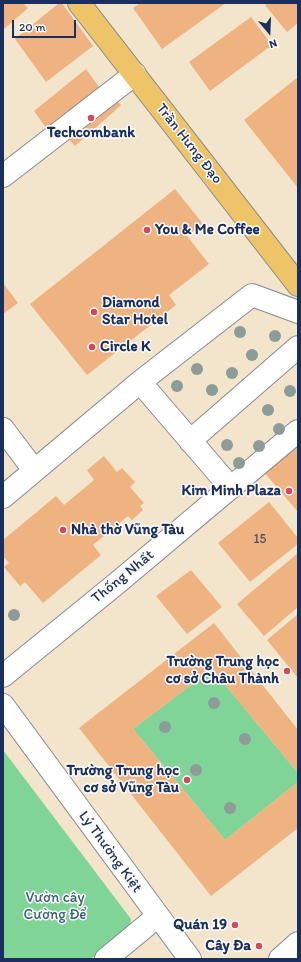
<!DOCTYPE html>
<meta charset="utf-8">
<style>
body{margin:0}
#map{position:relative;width:301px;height:962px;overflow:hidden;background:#f2e5cb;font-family:Itim,sans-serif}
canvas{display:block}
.frame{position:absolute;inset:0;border:4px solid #1b2f5e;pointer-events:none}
.north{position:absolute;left:249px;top:12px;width:40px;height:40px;-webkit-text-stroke:3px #fff;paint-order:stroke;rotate:161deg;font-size:11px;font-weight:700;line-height:16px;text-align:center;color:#1b2f5e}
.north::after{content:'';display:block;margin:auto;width:14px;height:18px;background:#1b2f5e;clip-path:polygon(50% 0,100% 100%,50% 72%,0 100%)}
.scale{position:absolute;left:12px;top:20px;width:64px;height:18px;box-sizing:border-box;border:2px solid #1b2f5e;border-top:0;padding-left:5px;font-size:12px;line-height:14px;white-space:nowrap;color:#1b2f5e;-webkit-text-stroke:3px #fff;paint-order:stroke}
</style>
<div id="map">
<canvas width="301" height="962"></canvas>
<div class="frame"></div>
<div class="north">N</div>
<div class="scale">20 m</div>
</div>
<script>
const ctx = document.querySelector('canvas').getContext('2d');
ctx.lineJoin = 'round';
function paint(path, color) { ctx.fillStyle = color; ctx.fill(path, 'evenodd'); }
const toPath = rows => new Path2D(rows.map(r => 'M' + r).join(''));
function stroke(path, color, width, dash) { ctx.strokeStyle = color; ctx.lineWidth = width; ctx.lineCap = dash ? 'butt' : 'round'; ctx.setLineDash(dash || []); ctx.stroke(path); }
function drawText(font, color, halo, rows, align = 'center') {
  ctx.font = font + ' Itim,sans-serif'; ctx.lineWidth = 3; ctx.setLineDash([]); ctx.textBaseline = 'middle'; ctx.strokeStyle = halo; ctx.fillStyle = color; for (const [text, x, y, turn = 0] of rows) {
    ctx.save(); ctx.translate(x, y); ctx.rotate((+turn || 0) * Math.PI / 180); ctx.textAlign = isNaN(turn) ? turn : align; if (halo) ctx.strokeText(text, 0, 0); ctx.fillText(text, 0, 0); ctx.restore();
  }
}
const green = toPath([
 [212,669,298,773,298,782,225,840,133,729],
 [3,750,131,919,130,928,91,959,3,959]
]);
const building = toPath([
 [3,3,23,3,28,8,3,30],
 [59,3,62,3,93,46,46,82,15,39],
 [140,3,226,3,162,49,133,8],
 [268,3,298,3,298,23,287,32,265,5],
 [251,17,272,45,210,91,189,62],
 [86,69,102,91,51,135,34,111],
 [298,77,298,188,244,120],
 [108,90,121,105,75,146,61,131],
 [175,189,203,224,187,236,209,264,169,295,176,305,87,375,30,304],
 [3,283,18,303,3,314],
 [298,444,298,512,263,471],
 [104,456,117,472,122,468,135,482,130,487,144,503,140,506,143,510,132,520,128,516,93,545,101,555,43,603,25,582,20,586,4,567,9,563,3,556,3,540,56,496,64,505,94,480,87,470],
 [269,502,298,538,298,544,250,582,218,543],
 [298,553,298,607,264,636,237,604],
 [191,570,222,607,187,634,156,596],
 [298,614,298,678,267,640],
 [214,623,298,730,298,773,212,669,133,729,225,840,298,782,298,828,211,896,79,728]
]);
const minor = toPath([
 [3,176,135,74],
 [140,382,231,488],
 [3,429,34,470],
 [190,441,298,347],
 [3,497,140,382,252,295,298,312],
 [3,676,116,584,298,431],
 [3,705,190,959],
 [106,959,158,916],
 [280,959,298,943]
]);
const major = toPath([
 [79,3,298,285]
]);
const trees = [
 [240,332],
 [275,336],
 [252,355],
 [197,369],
 [232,373],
 [177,386],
 [212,390],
 [290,391],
 [268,410],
 [279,429],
 [227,445],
 [259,446],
 [239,463],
 [14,615],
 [214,703],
 [165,727],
 [245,739],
 [196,770],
 [230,808]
];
const markers = [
 [91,118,4,"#d1495b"],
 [147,230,4,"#d1495b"],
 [94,312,4,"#d1495b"],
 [92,347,4,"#d1495b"],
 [289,491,4,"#d1495b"],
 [63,530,4,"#d1495b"],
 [287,671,4,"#d1495b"],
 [187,780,4,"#d1495b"],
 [235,925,4,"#d1495b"],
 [259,946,4,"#d1495b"]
];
const numberNames = [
 ["15",260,540]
];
const poiNames = [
 ["Techcombank",91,133,"center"],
 ["You & Me Coffee",155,230,"left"],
 ["Diamond",102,303,"left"],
 ["Star Hotel",102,320,"left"],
 ["Circle K",100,347,"left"],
 ["Kim Minh Plaza",281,491],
 ["Nhà thờ Vũng Tàu",71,530,"left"],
 ["Trường Trung học",279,662],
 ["cơ sở Châu Thành",279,679],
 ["Trường Trung học",179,771],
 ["cơ sở Vũng Tàu",179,788],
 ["Quán 19",227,925],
 ["Cây Đa",251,946]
];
const streetNames = [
 ["Trần Hưng Đạo",189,144,52],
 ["Thống Nhất",123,577,-39],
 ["Lý Thường Kiệt",110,852,54]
];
const parkNames = [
 ["Vườn cây",55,898],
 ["Cường Để",55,915]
];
paint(green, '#81d497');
paint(building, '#efb281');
stroke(minor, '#868a94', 24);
stroke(major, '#868a94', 24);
stroke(minor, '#fff', 22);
stroke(major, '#efc469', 22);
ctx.fillStyle = '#8d9c98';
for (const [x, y] of trees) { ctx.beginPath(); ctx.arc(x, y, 6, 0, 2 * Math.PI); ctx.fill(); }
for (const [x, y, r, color] of markers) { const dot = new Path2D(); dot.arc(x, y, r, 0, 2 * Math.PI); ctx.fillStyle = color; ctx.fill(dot); stroke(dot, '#fff', 1.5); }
drawText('13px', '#505067', null, numberNames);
drawText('bold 15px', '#1b2f5e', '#fff', poiNames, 'right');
drawText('15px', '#1b2f5e', '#fff', streetNames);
drawText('15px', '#3a616f', '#fff', parkNames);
</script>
